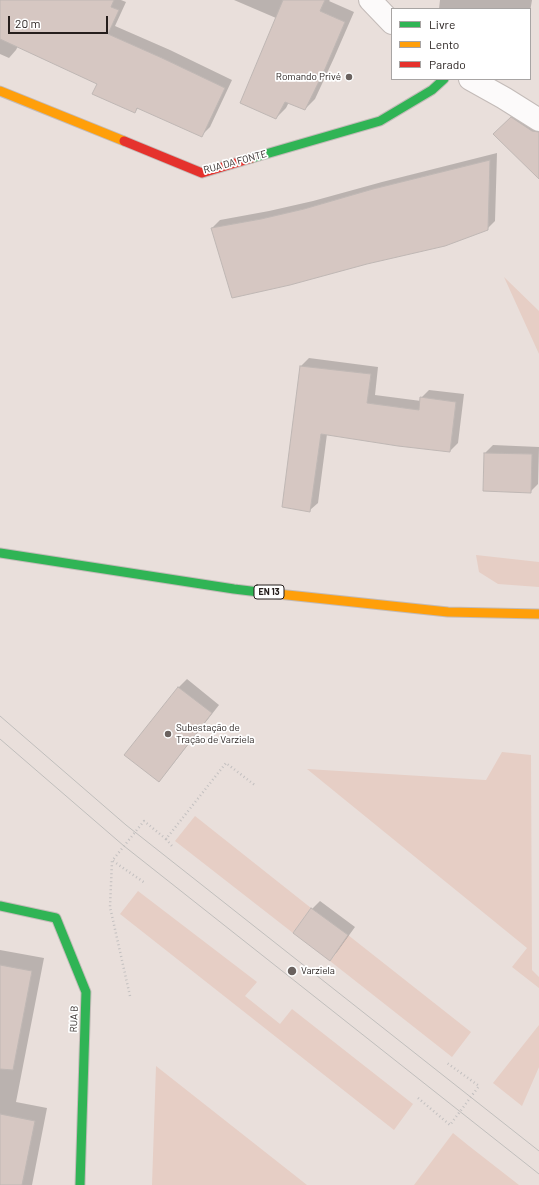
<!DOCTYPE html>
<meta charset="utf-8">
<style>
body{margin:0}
#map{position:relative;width:539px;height:1185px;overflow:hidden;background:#e9dfdb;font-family:Barlow,sans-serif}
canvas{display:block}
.legend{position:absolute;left:391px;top:8px;width:140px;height:72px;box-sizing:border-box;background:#fff;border:1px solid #a8a5a4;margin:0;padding:5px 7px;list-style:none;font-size:12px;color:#251e1c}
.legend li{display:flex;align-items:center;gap:8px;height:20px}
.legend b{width:20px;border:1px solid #a8a5a4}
.scale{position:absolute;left:8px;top:16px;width:100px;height:18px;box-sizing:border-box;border:2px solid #251e1c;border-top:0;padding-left:5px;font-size:12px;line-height:14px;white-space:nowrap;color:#251e1c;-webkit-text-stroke:3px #fff;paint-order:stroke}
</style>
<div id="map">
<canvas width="539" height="1185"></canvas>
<ul class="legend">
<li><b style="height:5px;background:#30b455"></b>Livre</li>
<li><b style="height:5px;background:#ff9f0a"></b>Lento</li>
<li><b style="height:5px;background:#e5322d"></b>Parado</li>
</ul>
<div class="scale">20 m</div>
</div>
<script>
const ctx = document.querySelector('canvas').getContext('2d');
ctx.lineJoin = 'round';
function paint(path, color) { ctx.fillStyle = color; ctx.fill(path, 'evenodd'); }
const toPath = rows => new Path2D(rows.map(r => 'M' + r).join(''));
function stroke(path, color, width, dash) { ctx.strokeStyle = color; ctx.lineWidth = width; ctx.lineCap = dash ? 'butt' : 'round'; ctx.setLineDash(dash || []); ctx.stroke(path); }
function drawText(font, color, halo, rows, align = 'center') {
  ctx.font = font + ' Barlow,sans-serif'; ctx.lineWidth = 3.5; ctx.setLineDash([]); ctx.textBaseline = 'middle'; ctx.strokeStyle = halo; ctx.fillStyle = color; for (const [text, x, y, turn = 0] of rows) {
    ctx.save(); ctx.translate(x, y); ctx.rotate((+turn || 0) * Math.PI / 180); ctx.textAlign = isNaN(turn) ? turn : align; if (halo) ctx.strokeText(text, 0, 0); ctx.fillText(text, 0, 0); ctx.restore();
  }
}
const green = toPath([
 [504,277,539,311,539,354],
 [476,555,539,562,539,587,498,584,479,572],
 [502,752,531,755,532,970,539,977,539,988,512,967,527,948,307,769,486,780],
 [195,816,311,908,293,933,175,841],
 [138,891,257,982,245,996,280,1024,292,1009,413,1104,394,1130,120,914],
 [348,935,471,1032,452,1057,330,961],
 [539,1025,539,1067,522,1106,493,1083],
 [156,1066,307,1185,152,1185],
 [453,1133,469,1146,519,1185,414,1185]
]);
const shadow = toPath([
 [0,0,121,0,126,2,115,26,170,50,232,80,210,127,202,135,138,108,135,112,98,84,18,46,16,50,9,58,0,54],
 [234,0,330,0,329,1,354,12,334,58,315,99,305,109,289,102,286,108,276,118,276,18],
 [440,0,532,0,530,12,530,9,439,9],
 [519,110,539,123,539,178,502,126],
 [497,153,495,221,487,229,212,228,220,220,269,211,313,201,382,182],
 [309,358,378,367,375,395,421,401,421,398,429,390,464,394,458,443,450,451,398,445,327,434,318,503,310,510,301,366],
 [493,445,539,447,538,484,530,492,485,453],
 [187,679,219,705,166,773,159,780,126,755,179,687],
 [320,901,355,927,337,952,330,959,294,933,312,909],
 [0,950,44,958,16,1102,47,1108,32,1185,0,1185]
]);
const building = toPath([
 [0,0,114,0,111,7,119,10,108,34,162,58,225,88,202,137,137,108,135,113,92,94,97,84,0,39,0,0],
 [283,0,325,0,320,11,345,22,325,69,305,110,285,102,276,119,240,103,283,0],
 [511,117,532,131,539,132,539,179,493,134,511,117],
 [490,160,488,230,445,246,367,264,290,285,232,298,211,228,261,219,304,209,373,189,490,160],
 [300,366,371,374,367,403,419,410,420,397,456,402,450,452,398,446,321,434,310,512,282,507,300,366],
 [484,453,532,454,531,493,483,491,484,453],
 [178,687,212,713,159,782,124,755,178,687],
 [311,908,348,935,330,961,293,933,311,908],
 [0,965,32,971,13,1070,0,1069,0,965],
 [0,1114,35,1121,22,1185,0,1185,0,1114]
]);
const path = toPath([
 [166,839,172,846],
 [113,861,145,883],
 [130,996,110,907,112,861,144,821,166,839,226,763,256,786],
 [418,1098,450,1125,479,1086,447,1063]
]);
const street = toPath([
 [370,0,392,23],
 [470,79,504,98,539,120]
]);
const fast = toPath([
 [252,158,380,121,432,90,444,79],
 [0,553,234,589,259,592],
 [0,906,56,918,86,992,80,1185]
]);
const slow = toPath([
 [0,91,124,141],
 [259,592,448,612,539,614]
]);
const jam = toPath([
 [124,141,202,173,252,158]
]);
const tram = toPath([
 [0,716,126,825,539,1151],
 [0,739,124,846,539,1174]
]);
const markers = [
 [349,77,4,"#6a625f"],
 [168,734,4,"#6a625f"],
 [292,971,5,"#6a625f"]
];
const shields = [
 [269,592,30]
];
const shieldNames = [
 ["EN 13",269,592]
];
const poiNames = [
 ["Romando Privé",341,77,"right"],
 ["Subestação de",176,728],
 ["Tração de Varziela",176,740],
 ["Varziela",301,971]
];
const streetNames = [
 ["RUA DA FONTE",235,162,-15],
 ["RUA B",74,1019,-88]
];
paint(green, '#e6cec5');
paint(shadow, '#0003');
paint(building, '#d6c7c2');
stroke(building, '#bfb7b4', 1);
stroke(street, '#c3bbb8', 24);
stroke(fast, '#c3bbb8', 11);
stroke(slow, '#c3bbb8', 11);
stroke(jam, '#c3bbb8', 11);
stroke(path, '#c3c0c0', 2.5, [1, 3]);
stroke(street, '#fcfafa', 22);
stroke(fast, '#30b455', 9);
stroke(slow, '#ff9f0a', 9);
stroke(jam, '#e5322d', 9);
stroke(tram, '#c0bebc', 1);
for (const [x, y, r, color] of markers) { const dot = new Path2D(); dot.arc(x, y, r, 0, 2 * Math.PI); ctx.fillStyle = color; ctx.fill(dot); stroke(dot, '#fff', 1.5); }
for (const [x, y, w] of shields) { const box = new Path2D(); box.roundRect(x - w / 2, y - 7, w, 14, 3); ctx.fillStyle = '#fff'; ctx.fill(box); stroke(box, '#251e1c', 1); }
drawText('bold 9px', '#251e1c', null, shieldNames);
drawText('10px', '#251e1c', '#fff', poiNames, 'left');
drawText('10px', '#251e1c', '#fff', streetNames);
</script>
